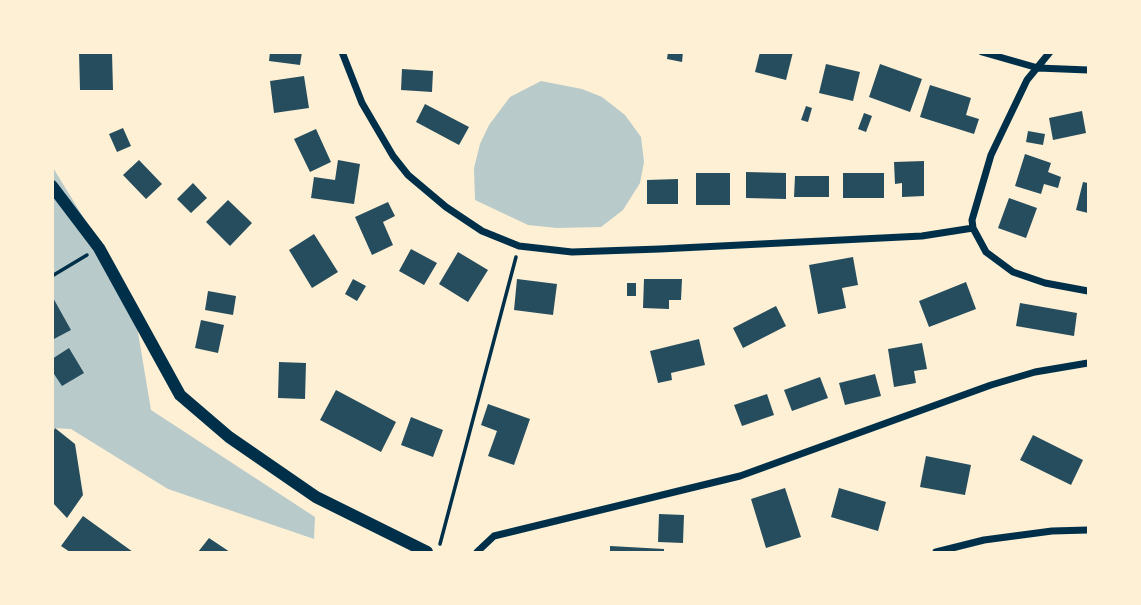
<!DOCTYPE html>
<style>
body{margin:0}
#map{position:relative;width:1141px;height:605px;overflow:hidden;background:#fdf0d5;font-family:"Public Sans",sans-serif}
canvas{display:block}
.frame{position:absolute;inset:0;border:54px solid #fdf0d5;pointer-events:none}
</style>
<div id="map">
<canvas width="1141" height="605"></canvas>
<div class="frame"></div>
</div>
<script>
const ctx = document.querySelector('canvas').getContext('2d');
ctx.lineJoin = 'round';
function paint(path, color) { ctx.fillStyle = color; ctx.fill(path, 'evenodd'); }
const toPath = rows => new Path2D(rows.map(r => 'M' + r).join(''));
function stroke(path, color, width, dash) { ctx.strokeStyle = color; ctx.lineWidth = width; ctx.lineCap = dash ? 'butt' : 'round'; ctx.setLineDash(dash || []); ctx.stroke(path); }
const green = toPath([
 [541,81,582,89,602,97,625,115,641,137,644,162,640,183,623,210,601,227,557,228,528,225,475,200,474,168,480,144,489,125,510,97],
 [52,166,132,297,151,410,315,517,314,539,168,489,71,429,53,428]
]);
const building = toPath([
 [79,52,112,52,113,90,80,90],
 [270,52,302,52,300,65,269,61],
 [668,52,683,52,682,62,667,59],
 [760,52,793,52,786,80,755,72],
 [826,64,860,72,853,101,819,93],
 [880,64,922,79,910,112,869,97],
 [402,69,433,71,432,92,401,90],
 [304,76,309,108,274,113,270,81],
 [930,85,971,98,966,115,979,119,974,134,920,117],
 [425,104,469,127,459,145,416,122],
 [806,106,812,108,808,122,801,120],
 [1082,111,1086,133,1053,140,1049,118],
 [864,113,872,116,866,132,858,129],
 [123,128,131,146,117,152,109,134],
 [316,129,331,162,310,172,294,139],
 [1028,131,1045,134,1043,145,1026,142],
 [1025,154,1051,163,1048,172,1061,177,1058,188,1044,184,1041,194,1015,186],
 [139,160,162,184,146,199,123,175],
 [338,160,360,164,354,204,311,198,314,177,335,180],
 [924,161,924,196,902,197,902,183,895,184,894,162],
 [746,172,786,173,786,199,746,198],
 [696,173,730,173,730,205,696,205],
 [843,173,884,173,884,198,843,198],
 [795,176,829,176,829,197,794,197],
 [678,179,678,204,647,204,647,180],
 [1083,182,1088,183,1088,213,1076,210],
 [193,183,207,198,191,213,177,199],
 [1009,198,1037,208,1026,238,998,228],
 [228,200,252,223,230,246,206,222],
 [388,202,395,216,383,222,393,245,372,255,355,217],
 [314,234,338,272,312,288,289,250],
 [411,249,437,263,424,285,399,271],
 [458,252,488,270,468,302,439,284],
 [853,257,858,285,842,288,846,308,818,314,809,265],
 [353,279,366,286,357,301,345,294],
 [517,279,557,284,553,315,514,310],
 [644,279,682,279,681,300,669,300,669,309,643,308],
 [966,282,976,309,929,327,919,301],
 [627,283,636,283,636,296,627,296],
 [208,291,236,296,233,315,205,310],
 [52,296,71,330,52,340],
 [1020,303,1077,313,1074,336,1016,326],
 [776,306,786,326,743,348,733,328],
 [201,320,224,325,218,353,195,348],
 [699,339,705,365,671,373,672,380,658,383,650,351],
 [922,343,927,369,914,371,916,383,894,387,888,349],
 [69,348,84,373,62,386,52,371,52,359],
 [279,362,306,363,305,399,278,398],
 [875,374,881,396,845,405,839,383],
 [820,377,828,398,792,411,784,390],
 [336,390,396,422,381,452,320,420],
 [767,394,774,415,742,426,734,405],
 [488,404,530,419,514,465,488,456,497,431,481,425],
 [411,417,443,430,433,457,401,445],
 [55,428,75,444,83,495,67,518,52,502,52,434],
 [1033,435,1083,460,1071,485,1020,460],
 [926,456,971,465,965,495,920,487],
 [785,488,801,537,766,548,751,499],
 [839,488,886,502,878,531,831,517],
 [659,514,684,515,683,543,658,542],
 [83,516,133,552,70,552,61,546],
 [209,538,230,552,198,552],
 [610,546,664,549,664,552,610,552]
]);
const path = toPath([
 [52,276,87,255],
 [440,544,516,257]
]);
const minor = toPath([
 [342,52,362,103,393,156,408,175,446,207,482,231,519,246,572,252,660,249,922,236,973,228],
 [982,52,1038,68,1088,70],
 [1050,52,1027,80,991,155,972,220,973,228,986,252,1013,272,1045,283,1088,291],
 [477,552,494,536,740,476,991,385,1035,372,1088,363],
 [936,552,984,540,1052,531,1088,530]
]);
const tertiary = toPath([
 [52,186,99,248,180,395,229,437,316,497,427,552]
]);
paint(green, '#b9caca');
paint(building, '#264d5e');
stroke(path, '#003049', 3.5);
stroke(minor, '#003049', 7);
stroke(tertiary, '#003049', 12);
</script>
